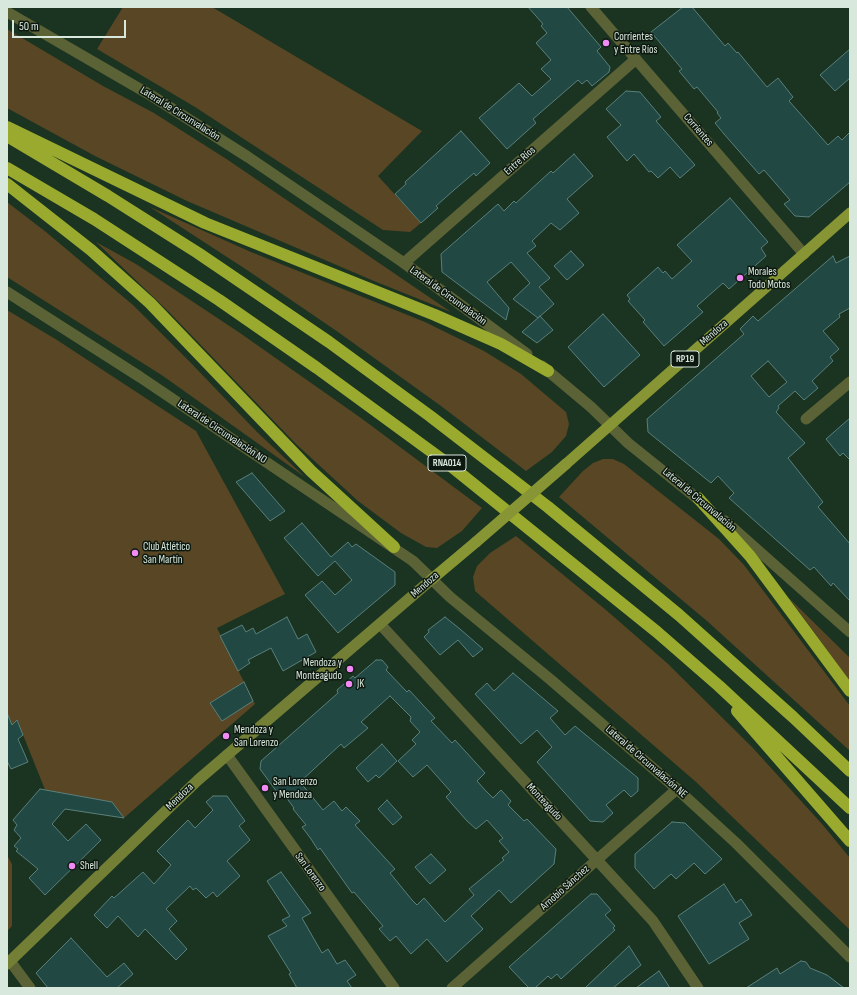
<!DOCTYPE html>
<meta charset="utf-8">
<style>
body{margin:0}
#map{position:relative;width:857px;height:995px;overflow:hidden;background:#1b3321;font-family:"Sofia Sans Condensed",sans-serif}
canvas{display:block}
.frame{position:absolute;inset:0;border:8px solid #d9e8dc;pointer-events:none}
.scale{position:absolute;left:12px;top:20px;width:114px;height:18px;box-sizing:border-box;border:2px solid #d9e8dc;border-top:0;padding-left:5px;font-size:12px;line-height:14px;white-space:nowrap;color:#d9e8dc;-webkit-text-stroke:3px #0d1810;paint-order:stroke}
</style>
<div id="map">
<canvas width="857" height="995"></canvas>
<div class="frame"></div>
<div class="scale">50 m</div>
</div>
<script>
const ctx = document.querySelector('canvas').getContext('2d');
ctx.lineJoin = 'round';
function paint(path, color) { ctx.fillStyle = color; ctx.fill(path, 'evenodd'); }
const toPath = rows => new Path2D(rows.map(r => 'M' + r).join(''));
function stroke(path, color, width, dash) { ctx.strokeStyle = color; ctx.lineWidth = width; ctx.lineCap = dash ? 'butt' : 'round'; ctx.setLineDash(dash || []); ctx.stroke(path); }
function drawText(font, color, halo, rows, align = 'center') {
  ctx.font = font + ' "Sofia Sans Condensed",sans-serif'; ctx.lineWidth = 3; ctx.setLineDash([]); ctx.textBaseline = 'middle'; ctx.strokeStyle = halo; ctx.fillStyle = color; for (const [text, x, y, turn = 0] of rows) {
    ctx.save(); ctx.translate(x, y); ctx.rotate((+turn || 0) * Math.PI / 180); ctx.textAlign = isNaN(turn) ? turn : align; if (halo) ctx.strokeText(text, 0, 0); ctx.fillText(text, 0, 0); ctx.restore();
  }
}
const green = toPath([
 [123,7,212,7,422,131,378,176,421,223,410,232,383,230,195,107,97,49],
 [7,29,103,86,154,113,228,160,451,312,374,281,187,201,95,156,7,108],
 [7,202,46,232,133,305,191,363,257,432,305,477,163,376,7,277],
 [150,207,251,252,425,322,484,351,521,374,566,412,569,424,566,436,552,452,526,471,441,406,338,332,247,270],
 [96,242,136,264,240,333,361,418,482,508,462,531,437,548,426,547,401,533,358,501,296,444,169,312],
 [7,310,57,340,196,431,285,594,217,628,255,704,124,818,52,807,17,720,7,729],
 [603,459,613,459,624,464,719,539,744,565,850,706,850,751,707,621,559,497,583,471,593,463],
 [516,536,606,610,667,663,752,747,822,824,850,858,850,930,696,782,475,591,473,577,477,566,490,553],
 [789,598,850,658,850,682,814,632],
 [7,855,12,864,12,926,7,931]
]);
const building = toPath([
 [528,7,567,7,601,47,597,51,610,67,609,72,592,86,587,80,582,84,578,80,533,119,536,123,507,149,479,118,519,83,532,96,551,79,541,69,551,60,536,43,547,33,541,26,543,24,528,7],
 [683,7,692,7,725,46,728,43,737,53,738,52,767,87,778,78,793,97,789,101,828,145,838,136,842,140,850,132,850,182,809,217,795,216,784,204,790,200,764,170,759,174,724,134,715,123,721,118,717,113,718,112,697,87,694,89,679,71,682,69,651,32,683,7],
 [850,49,850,78,835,91,820,75,850,49],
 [626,91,640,92,661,117,656,121,695,165,680,178,670,167,658,178,651,171,649,172,634,154,627,161,607,137,621,125,606,109,626,91],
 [461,131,490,163,476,176,474,173,454,190,436,206,438,208,421,223,395,194,406,184,405,182,461,131],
 [574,154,593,176,567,199,579,213,560,230,551,223,532,241,536,246,527,253,550,278,539,287,554,304,538,318,513,299,530,283,511,262,487,282,509,308,506,320,442,272,441,254,498,204,504,211,514,201,516,203,551,171,553,173,574,154],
 [730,198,768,242,761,248,766,256,729,289,723,283,697,306,703,312,664,346,643,322,645,320,628,301,630,299,627,295,658,267,663,273,665,271,672,279,692,261,677,245,730,198],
 [571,251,584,265,567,280,554,266,571,251],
 [833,256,836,263,850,256,850,308,839,314,840,317,823,331,839,349,830,357,833,361,812,381,818,388,804,400,795,391,778,406,779,408,776,412,805,443,788,458,823,502,818,507,850,544,850,601,833,583,831,586,814,567,810,570,729,498,734,493,718,476,711,483,648,432,647,419,744,334,740,329,753,316,758,321,833,256],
 [768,361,787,382,769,397,751,376,768,361],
 [603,314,640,355,604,387,568,347,603,314],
 [540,316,553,330,537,343,522,332,540,316],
 [850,418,850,460,843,453,840,456,826,439,850,418],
 [252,473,285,511,270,521,236,482,252,473],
 [302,523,331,557,348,542,352,547,356,544,395,572,395,585,338,633,305,595,322,581,335,595,352,580,335,561,318,576,284,538,302,523],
 [287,617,298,639,307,634,316,652,283,671,271,648,248,660,250,663,238,671,220,636,242,625,246,632,253,628,256,634,287,617],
 [445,617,460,629,483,649,473,657,458,640,440,655,424,637,429,632,428,630,445,617],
 [376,660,382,660,388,667,386,670,407,692,409,690,435,718,431,721,452,743,455,740,485,773,477,781,485,790,493,798,501,790,511,801,508,805,524,821,527,819,556,849,554,864,511,903,499,890,471,916,483,929,447,962,427,939,411,954,396,936,390,941,379,929,383,926,354,892,352,893,320,848,318,850,311,839,302,827,306,825,293,809,294,808,280,789,277,792,260,769,261,761,338,693,337,690,353,676,355,678,376,660],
 [390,696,411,717,410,721,420,732,412,740,416,744,398,761,413,777,427,765,451,792,446,797,467,821,476,829,487,820,503,838,499,841,509,852,502,858,504,860,469,889,474,895,445,922,424,898,417,905,412,900,390,873,395,869,355,825,360,821,346,807,342,811,334,801,323,810,300,782,341,744,344,748,368,728,361,722,390,696],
 [513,673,558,711,550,718,565,735,575,726,638,778,638,791,631,797,624,790,606,805,613,813,603,822,590,821,537,762,552,747,537,730,521,744,475,694,487,683,494,691,513,673],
 [244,682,253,701,222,721,210,703,244,682],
 [7,713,12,725,17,720,23,735,18,739,28,762,11,769,7,761,7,713],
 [382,744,397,761,379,778,376,775,368,782,356,768,382,744],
 [40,789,112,802,124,818,65,809,52,824,68,841,86,824,101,840,45,895,29,878,38,869,16,851,18,849,14,846,21,838,14,830,17,825,13,820,40,789],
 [213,796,227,796,245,821,239,826,250,840,227,861,240,876,217,897,213,892,206,898,196,888,193,890,190,886,166,909,177,921,169,929,187,949,176,960,145,929,138,937,118,916,107,928,94,915,112,896,114,898,143,872,154,884,171,865,157,851,188,820,195,828,213,810,206,802,213,796],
 [387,800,402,817,393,825,378,809,387,800],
 [672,822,685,823,722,859,705,874,694,863,676,879,671,874,654,889,635,868,635,854,672,822],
 [431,854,446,870,430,884,415,867,431,854],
 [281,872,311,913,302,918,322,953,328,949,337,964,345,960,356,975,347,981,352,988,297,988,289,974,291,973,268,936,287,926,282,920,290,916,267,881,281,872],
 [724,884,736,903,741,899,752,915,739,923,749,939,709,964,678,916,724,884],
 [591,894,597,894,611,910,605,915,615,926,613,928,615,930,561,979,557,974,551,979,548,976,535,988,529,988,509,967,591,894],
 [71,938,107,977,124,963,133,974,117,988,48,988,36,973,71,938],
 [629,946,641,965,613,988,585,988,629,946],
 [801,961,806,962,810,968,827,975,844,988,746,988,777,968,780,974,801,961],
 [659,971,670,988,636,988,659,971]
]);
const minor = toPath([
 [591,7,804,254],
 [404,263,636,59],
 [806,419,850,382],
 [380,624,653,921,698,988],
 [227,755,394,988],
 [10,961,30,988],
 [452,988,677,789]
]);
const tertiary = toPath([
 [7,12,152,96,248,157,404,263,527,354],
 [7,292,140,377,413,561,450,597,551,680,677,789,736,843,850,957],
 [542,366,591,407,628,443,704,504],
 [725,521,850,632]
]);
const secondary = toPath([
 [7,964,198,780,432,579]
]);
const primary = toPath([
 [566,464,850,213],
 [432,579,476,542]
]);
const motorway = toPath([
 [7,127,205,223,435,315,501,344,548,371],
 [7,136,108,196,198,253,329,342,430,416,548,507,679,615,793,717,850,771],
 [7,168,94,219,219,300,317,368,451,466,657,632,719,686,850,808],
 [7,184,91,250,150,303,311,471,394,547],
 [698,498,750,556,850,691],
 [737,711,850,841]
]);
const primaryBridge = toPath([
 [476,542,566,464]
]);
const markers = [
 [606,43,4,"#f18af4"],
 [740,278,4,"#f18af4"],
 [135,553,4,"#f18af4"],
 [350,669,4,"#f18af4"],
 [349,684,4,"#f18af4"],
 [226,736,4,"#f18af4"],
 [265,788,4,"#f18af4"],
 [72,866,4,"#f18af4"]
];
const shields = [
 [685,359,28],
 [447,463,38]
];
const shieldNames = [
 ["RP19",685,359],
 ["RNA014",447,463]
];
const poiNames = [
 ["Corrientes",614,37],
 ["y Entre Ríos",614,50],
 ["Morales",748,272],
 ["Todo Motos",748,285],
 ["Club Atlético",143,547],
 ["San Martín",143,560],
 ["Mendoza y",342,663,"right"],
 ["Monteagudo",342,676,"right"],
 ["JK",357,684],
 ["Mendoza y",234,730],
 ["San Lorenzo",234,743],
 ["San Lorenzo",273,782],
 ["y Mendoza",273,795],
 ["Shell",80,866]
];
const streetNames = [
 ["Lateral de Circunvalación",180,114,32],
 ["Corrientes",698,130,49],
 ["Entre Ríos",520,161,-41],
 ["Lateral de Circunvalación",448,296,36],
 ["Mendoza",714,333,-41],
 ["Lateral de Circunvalación NO",222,432,34],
 ["Lateral de Circunvalación",699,500,40],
 ["Mendoza",425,585,-41],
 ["Lateral de Circunvalación NE",646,762,41],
 ["Mendoza",180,797,-44],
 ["Monteagudo",544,802,47],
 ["San Lorenzo",310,872,54],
 ["Arnobio Sánchez",565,888,-42]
];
paint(green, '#584624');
paint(building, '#224844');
stroke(building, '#59807b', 1);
stroke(minor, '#5a6236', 11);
stroke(tertiary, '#5a6236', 11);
stroke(secondary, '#747f36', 11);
stroke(primary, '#889534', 11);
stroke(motorway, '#9aaa2e', 12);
stroke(primaryBridge, '#889534', 11);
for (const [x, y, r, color] of markers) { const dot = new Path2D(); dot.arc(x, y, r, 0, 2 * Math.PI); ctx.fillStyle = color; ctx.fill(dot); stroke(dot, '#0d1810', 1.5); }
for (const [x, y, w] of shields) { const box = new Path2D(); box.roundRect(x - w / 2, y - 8, w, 16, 3); ctx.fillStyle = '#0d1810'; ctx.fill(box); stroke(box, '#d9e8dc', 1); }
drawText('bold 10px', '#d9e8dc', null, shieldNames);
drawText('11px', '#d9e8dc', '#0d1810', poiNames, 'left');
drawText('11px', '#d9e8dc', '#0d1810', streetNames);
</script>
